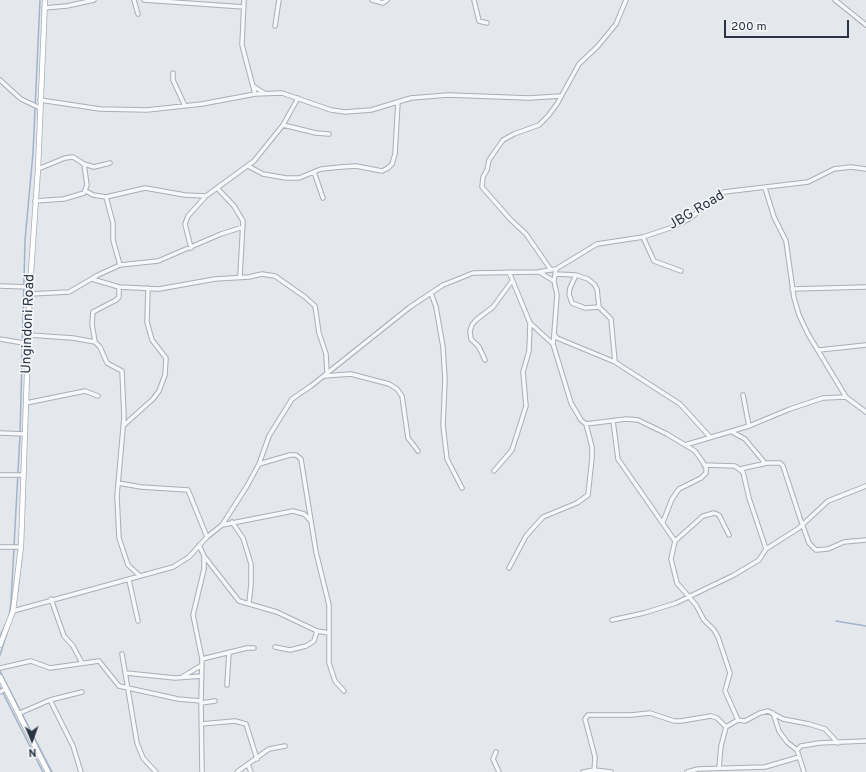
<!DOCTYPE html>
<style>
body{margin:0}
#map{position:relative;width:866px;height:772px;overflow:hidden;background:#e4e7ec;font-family:Overpass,sans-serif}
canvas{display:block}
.north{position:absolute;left:12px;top:720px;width:40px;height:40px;-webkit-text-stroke:3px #f4f6f9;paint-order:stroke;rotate:178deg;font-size:11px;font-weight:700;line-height:16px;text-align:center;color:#2b3445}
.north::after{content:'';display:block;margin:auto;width:14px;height:18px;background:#2b3445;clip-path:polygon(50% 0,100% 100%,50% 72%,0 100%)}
.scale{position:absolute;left:724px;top:20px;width:125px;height:18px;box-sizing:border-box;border:2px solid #2b3445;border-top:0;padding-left:5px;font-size:12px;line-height:14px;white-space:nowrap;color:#2b3445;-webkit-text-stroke:3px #f4f6f9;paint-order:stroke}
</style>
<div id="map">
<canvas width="866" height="772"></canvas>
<div class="north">N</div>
<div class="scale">200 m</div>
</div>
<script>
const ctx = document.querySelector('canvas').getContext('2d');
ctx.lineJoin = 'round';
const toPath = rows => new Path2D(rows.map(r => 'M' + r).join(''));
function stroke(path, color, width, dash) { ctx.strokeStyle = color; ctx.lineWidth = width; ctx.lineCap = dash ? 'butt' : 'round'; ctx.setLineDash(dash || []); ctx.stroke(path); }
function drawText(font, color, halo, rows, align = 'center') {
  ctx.font = font + ' Overpass,sans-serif'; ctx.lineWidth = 3.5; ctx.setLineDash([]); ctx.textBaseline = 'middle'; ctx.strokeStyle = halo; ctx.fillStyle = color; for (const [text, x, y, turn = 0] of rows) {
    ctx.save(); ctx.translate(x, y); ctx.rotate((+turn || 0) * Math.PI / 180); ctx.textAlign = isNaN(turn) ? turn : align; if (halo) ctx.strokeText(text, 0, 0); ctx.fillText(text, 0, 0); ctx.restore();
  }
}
const stream = toPath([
 [18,591,22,553],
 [836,621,866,626],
 [0,636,9,617,11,602,20,435,25,240,33,153,40,0],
 [0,655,10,624],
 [0,671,52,772],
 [0,687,43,772]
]);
const minor = toPath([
 [134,0,138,14],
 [144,0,244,7],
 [244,0,242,45,255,94],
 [372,0,383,3,387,0],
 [474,0,479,21,487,23],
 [835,0,866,25],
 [44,8,67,6,94,0],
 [275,26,279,0],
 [173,73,173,80,185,106],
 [0,80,21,99,40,108],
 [253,86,264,93],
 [40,100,100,109,147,110,202,104,255,94,282,93,331,110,345,112,371,110,411,98,448,95,529,98,561,96],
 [283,125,316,133,329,134],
 [248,166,263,174,286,178,299,178,321,169,341,167,356,166,382,171,388,168,392,164,395,154,398,102],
 [38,169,65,158,73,157,84,164,94,167,110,163],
 [314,172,323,198],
 [217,188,234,206,243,221,240,276],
 [765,188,774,217,786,241,794,298,799,315,808,334,846,397],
 [86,191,93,195,106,197,113,223,113,240,120,265],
 [106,197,145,188,185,195,206,196],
 [35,201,64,199,84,193,87,185,84,164],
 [643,237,654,261,681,271],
 [191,248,185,224,188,216,206,196,254,161,283,125,298,98],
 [556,269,554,281,557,295,554,334,557,338,615,362,680,404,710,437],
 [551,270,526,234,510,219,482,187,483,177,487,170,489,160,503,140,514,134,539,125,548,116,557,104,579,64,598,46,616,24,626,0],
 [539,272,554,281],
 [555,274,576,275,588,279,594,284,597,289,599,307,611,319,615,362],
 [576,275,570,288,569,294,572,303,585,308,599,307],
 [92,279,119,287,159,289,215,279,249,277,262,274,275,276,305,297,315,306,319,333,326,354,327,373],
 [0,286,30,287],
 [792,289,866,287],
 [431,293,436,307,443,347,445,380,443,425,447,459,462,488],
 [30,294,69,292,98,275,120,265,158,261,221,234,243,227],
 [530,323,553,344],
 [554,334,553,344,560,367,571,403,581,420,586,424,626,419,638,420,667,434,695,451,700,458,706,467,706,473,701,478,679,489,672,499,663,522],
 [29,335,73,338,95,342,100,347,107,363,122,371,124,417,117,496,119,538,128,565,140,576],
 [0,339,29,344],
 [95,342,92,324,93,312,116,300,119,297,119,287],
 [819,350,866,345],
 [485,360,479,347,471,339,470,331,472,325,476,320,493,307,512,281],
 [324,376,351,374,389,384,397,389,402,396,408,438,418,451],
 [743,395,749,426],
 [26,403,85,391,98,396],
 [613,421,618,459,675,541],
 [124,425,153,399,159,391,165,375,166,358,152,340,147,322,148,288],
 [732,432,745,439,765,463],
 [0,433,25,434],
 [685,445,749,426,790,409,823,398,846,397,866,412],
 [259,464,290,455,296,455,301,459,316,552,329,605,329,663,335,681,344,691],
 [704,465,735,466,743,472,749,498,766,549],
 [740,469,767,463,780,463,783,466,800,518,809,543,816,550,828,549,844,542,866,540],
 [494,471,512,450,526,406,523,372,529,351,530,323,509,272],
 [0,475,23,475],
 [118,483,141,487,188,490,207,537],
 [232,522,243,538,251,564,251,584,249,603],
 [222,525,293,511,304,514,310,520],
 [729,535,719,515,714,513,703,516,675,541,671,559,677,583,696,605,704,620,714,630,718,637,730,673,725,691,738,720,745,721,760,713,768,711,783,719,809,724,825,729,838,743],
 [199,545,204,556,204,569,193,615,202,659,201,701,202,772],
 [0,547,21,547],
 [204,556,239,601,277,612,317,631,329,633],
 [509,568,526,536,543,517,577,503,588,495,592,458,592,447,586,424],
 [129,580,138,621],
 [51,599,64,636,73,646,82,663],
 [13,611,173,567,189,557,207,537,222,525,247,486,259,464,269,436,292,399,311,386,410,307,443,285,473,273,538,272,556,269,597,244,643,237,673,227,689,219,724,192,808,182,834,169,851,167,866,169],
 [612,620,644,613,676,603,734,575,759,560,766,549,799,528,828,501,866,486],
 [275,647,290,650,306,646,314,641,317,631],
 [122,654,137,743,143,758,156,772],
 [202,659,247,648,254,648],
 [0,668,31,661,50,668,99,661,119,686,178,699,201,701],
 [126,673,175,678,202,676],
 [182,677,202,665],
 [227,685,229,652],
 [0,692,6,689],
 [50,700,73,746,81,772],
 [201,703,215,701],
 [20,713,50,700,82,692],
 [773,713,779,731,787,742,797,750],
 [201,724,235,721,246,724,257,759],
 [496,752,493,759,499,772],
 [248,765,251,772],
 [719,768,721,746,726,727],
 [237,772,269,749,285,746],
 [583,772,594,770,611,772],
 [594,772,595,757,585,719,588,715,631,715,650,713,674,721,681,721,711,716,717,718,726,727,738,720],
 [687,772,698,769,765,767,799,757],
 [804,772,797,750,801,746,819,743,866,741]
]);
const secondary = toPath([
 [0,645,13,611,21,547,30,287,38,169,45,0],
 [0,677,48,772]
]);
const streetNames = [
 ["JBG Road",697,211,-31],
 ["Ungindoni Road",29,324,-88]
];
stroke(stream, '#9fb4cc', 1.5);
stroke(minor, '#a9aeb7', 5.5);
stroke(secondary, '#a9aeb7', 6);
stroke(minor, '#f7f8fa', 3.5);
stroke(secondary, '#fff', 4.5);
drawText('14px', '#2b3445', '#f4f6f9', streetNames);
</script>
